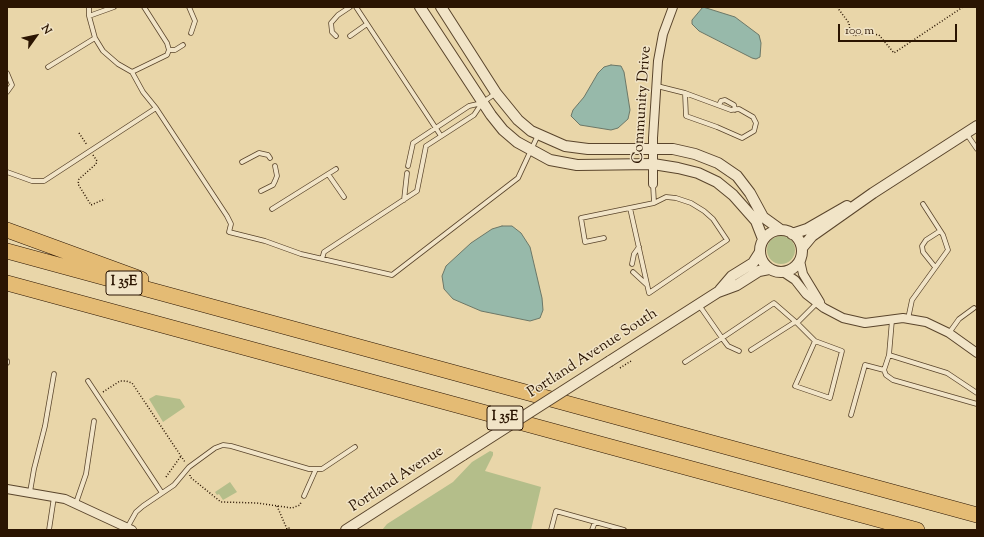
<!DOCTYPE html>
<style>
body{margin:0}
#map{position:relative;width:984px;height:537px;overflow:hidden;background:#e9d6a9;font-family:"Sorts Mill Goudy",serif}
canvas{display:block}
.frame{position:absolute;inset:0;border:8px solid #2b1502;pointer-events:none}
.north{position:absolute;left:16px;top:16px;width:40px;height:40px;-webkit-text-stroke:3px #f1e4c7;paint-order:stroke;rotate:57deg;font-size:11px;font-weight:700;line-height:16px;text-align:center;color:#2b1502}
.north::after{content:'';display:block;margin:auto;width:14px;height:18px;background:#2b1502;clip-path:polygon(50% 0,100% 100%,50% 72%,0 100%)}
.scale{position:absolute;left:838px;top:24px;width:119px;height:18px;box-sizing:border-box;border:2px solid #2b1502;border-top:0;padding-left:5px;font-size:12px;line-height:14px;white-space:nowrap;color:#2b1502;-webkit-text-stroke:3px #f1e4c7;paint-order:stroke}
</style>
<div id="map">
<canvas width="984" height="537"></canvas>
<div class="frame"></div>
<div class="north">N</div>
<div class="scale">100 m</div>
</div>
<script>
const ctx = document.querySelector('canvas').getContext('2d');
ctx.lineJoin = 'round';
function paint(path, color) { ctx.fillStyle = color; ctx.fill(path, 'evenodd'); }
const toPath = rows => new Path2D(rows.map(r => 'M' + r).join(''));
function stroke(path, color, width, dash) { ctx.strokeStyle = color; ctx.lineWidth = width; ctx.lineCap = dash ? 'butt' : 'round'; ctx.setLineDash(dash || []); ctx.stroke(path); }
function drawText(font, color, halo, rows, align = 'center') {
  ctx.font = font + ' "Sorts Mill Goudy",serif'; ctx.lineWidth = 3; ctx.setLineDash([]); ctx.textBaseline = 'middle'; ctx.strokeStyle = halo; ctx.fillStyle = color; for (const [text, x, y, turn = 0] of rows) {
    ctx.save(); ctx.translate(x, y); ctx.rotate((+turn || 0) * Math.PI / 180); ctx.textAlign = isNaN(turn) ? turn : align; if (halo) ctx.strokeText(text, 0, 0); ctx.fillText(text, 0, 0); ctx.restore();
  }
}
const green = toPath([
 '767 250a14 14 0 1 1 28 0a14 14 0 1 1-28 0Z',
 [156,395,180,399,185,407,163,422,149,399],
 [490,451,493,452,493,455,485,471,541,487,531,530,382,530,387,524,453,482,472,462],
 [230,482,237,492,223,500,219,494,217,495,215,492]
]);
const water = toPath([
 [703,7,735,17,759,35,761,43,760,57,756,59,752,58,699,31,692,24,692,20,703,7],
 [611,65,621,66,624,72,630,110,628,119,618,128,611,130,580,125,571,116,573,110,584,97,598,73,604,67,611,65],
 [502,226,512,226,521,233,530,247,542,298,543,310,540,318,530,321,481,311,453,299,444,289,442,276,446,266,471,243,492,229,502,226]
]);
const path = toPath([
 [837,7,849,23,850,31,854,36,866,33,879,35,894,53,963,7],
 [79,133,87,145],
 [93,155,97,161,96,164,79,179,78,184,91,205,105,199],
 [620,368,631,361],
 [103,392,120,381,126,381,132,383,185,462],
 [190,475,190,477,221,502,257,503,292,508,300,505,301,502],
 [166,477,181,456],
 [277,506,287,529,289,528,290,530]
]);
const service = toPath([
 [89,7,89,16,95,38,103,51,118,64,132,72,143,92,156,108,227,216,231,224,229,232,265,241,301,254,392,275,518,178,538,135],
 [189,7,195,21,191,33],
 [356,7,441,136],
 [89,16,114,7],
 [336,36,332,32,331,23,338,15,350,7],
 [350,36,367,24],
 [169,50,175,50,183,45],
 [48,67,95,38],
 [132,72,167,55,169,50,167,43,144,7],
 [7,73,12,85,7,92],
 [657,86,685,93,731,110,739,109,753,117,756,123,754,131,742,138,717,127,686,116,685,93],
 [719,105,721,101,725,100,734,105,735,110],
 [966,133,977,149],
 [242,162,259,153,268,155,270,158],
 [408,166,413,143,469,106,482,103],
 [7,172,32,181,44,181,156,108],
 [328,174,344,197],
 [261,191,273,185,275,181,277,176,275,166],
 [404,200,407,173],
 [630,208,649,293,727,240,713,219,704,211,691,203,676,198,666,197,654,203],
 [272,209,336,169],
 [604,238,585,242,581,218,654,203,653,184],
 [322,259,324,252,417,191,426,146,474,115,482,103,496,93],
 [632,264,634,254,639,247],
 [935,267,923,252,922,246,926,240,940,231],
 [633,272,646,284],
 [699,305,722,338,774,303,797,323,817,303],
 [908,319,912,300,948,250,943,235,923,204],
 [892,320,889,355,947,373,977,393],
 [797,323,815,341,842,351,830,398,795,386,815,341],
 [949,333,959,319,974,308],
 [751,350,795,322],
 [685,362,722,338,728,346,739,351],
 [7,363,7,361],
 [884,370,886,375,893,380,977,404],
 [88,381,162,493],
 [851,415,865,365,884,370,889,355],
 [30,492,34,469,45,426,54,374],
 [304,496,316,469],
 [76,503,86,474,94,421],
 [127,528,136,512,143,506,174,485,189,467,215,448,223,445,231,446,309,469,322,469,355,447],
 [49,530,54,497],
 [551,530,556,511,624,530],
 [592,530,595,522]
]);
const minor = toPath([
 [653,184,653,138,658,61,663,34,673,7],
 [800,261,803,274,820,302],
 [783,272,795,280,806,294,824,308,843,318,865,323,903,318,926,322,949,333,977,353],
 [7,489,65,499,132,530]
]);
const tertiary = toPath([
 [420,7,491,115,503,130,517,142,550,160,577,165,653,164,678,168,698,173,717,182,733,195,756,221,763,239],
 [441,7,496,93,518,120,531,131,565,146,588,149,673,149,695,154,718,163,737,176,750,193,763,217,781,230],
 '760 251a21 21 0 1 1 42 0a21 21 0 1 1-42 0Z',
 [792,234,807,229,847,206],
 [802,248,812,236,873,193,977,126],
 [720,290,732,276,753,263,760,252],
 [610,361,718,292,737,285,759,271,769,269],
 [346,530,463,455]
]);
const motorway = toPath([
 [7,230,141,279],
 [7,251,977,515],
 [7,283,917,530]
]);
const tertiaryBridge = toPath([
 [463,455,610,361]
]);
const shields = [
 [124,283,36],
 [505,418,36]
];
const shieldNames = [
 ["I 35E",124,283],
 ["I 35E",505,418]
];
const streetNames = [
 ["Community Drive",643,105,-86],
 ["Portland Avenue South",593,354,-33],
 ["Portland Avenue",397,480,-33]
];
paint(green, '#b4be8a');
paint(water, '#97b9aa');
stroke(water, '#6c7767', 1);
stroke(service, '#5a452c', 5.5);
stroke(minor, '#5a452c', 10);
stroke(tertiary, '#5a452c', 12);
stroke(motorway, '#2b1502', 16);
stroke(path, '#2b1502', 1.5, [1, 2]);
stroke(service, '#f1e4c7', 4);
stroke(minor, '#f1e4c7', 8);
stroke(tertiary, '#f1e4c7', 10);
stroke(motorway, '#e4bb74', 15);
stroke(tertiaryBridge, '#5a452c', 12, []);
stroke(tertiaryBridge, '#f1e4c7', 10);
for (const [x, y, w] of shields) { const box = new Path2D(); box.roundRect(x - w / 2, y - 12, w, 24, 3); ctx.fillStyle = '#f1e4c7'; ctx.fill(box); stroke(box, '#2b1502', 1); }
drawText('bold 14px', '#2b1502', null, shieldNames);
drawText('15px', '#2b1502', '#f1e4c7', streetNames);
</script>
